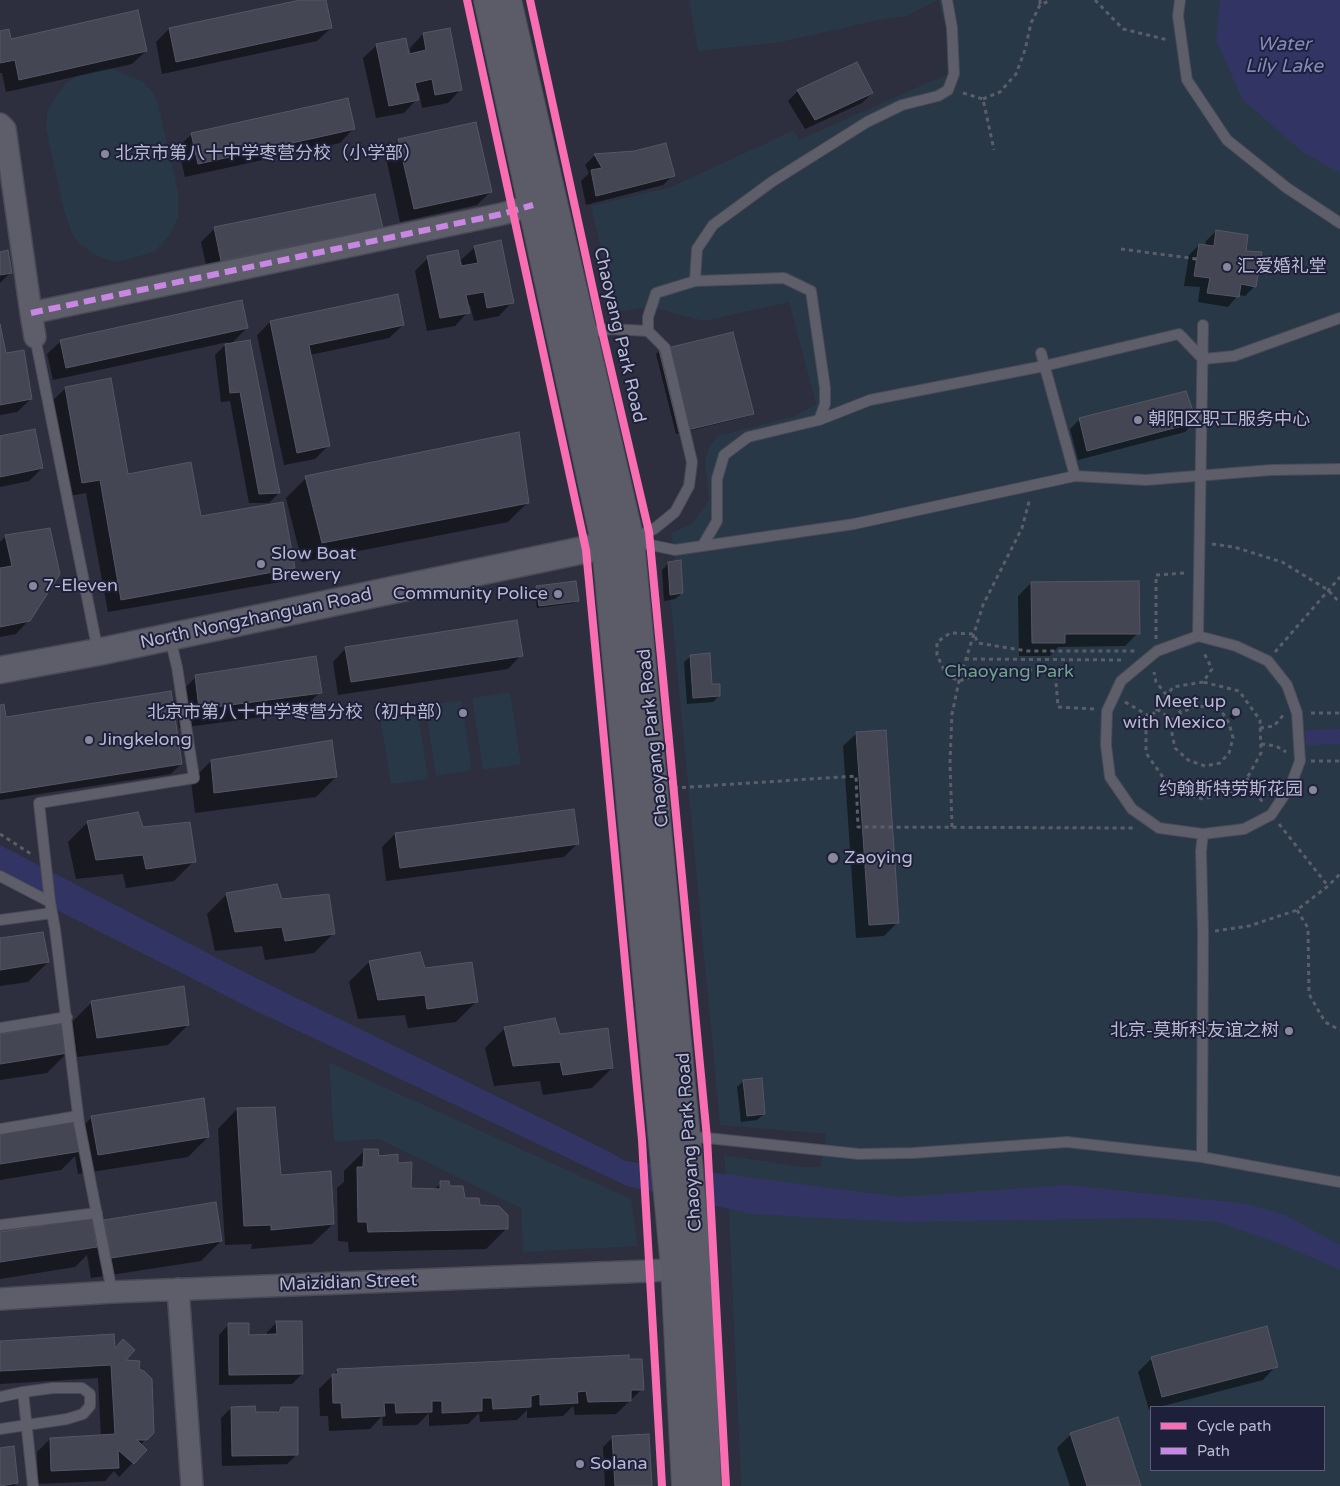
<!DOCTYPE html>
<meta charset="utf-8">
<style>
body{margin:0}
#map{position:relative;width:1340px;height:1486px;overflow:hidden;background:#2d2e3e;font-family:"Varela Round",sans-serif}
canvas{display:block}
.legend{position:absolute;left:1150px;top:1406px;width:175px;height:65px;box-sizing:border-box;background:#1e203b;border:1px solid #5c5d76;margin:0;padding:6px 9px;list-style:none;font-size:15px;color:#b8b9cf}
.legend li{display:flex;align-items:center;gap:10px;height:25px}
.legend b{width:25px;border:1px solid #5c5d76}
</style>
<div id="map">
<canvas width="1340" height="1486"></canvas>
<ul class="legend">
<li><b style="height:6px;background:#f96db3"></b>Cycle path</li>
<li><b style="height:6px;background:#c787e3"></b>Path</li>
</ul>
</div>
<script>
const context = document.querySelector('canvas').getContext('2d');
context.lineJoin = 'round';
function fillPath(path, color) { context.fillStyle = color; context.fill(path, 'evenodd'); }
const poly = rows => new Path2D(rows.map(r => 'M' + r).join(''));
function strokePath(path, color, width, dash) { context.strokeStyle = color; context.lineWidth = width; context.lineCap = dash ? 'butt' : 'round'; context.setLineDash(dash || []); context.stroke(path); }
function drawText(font, color, halo, rows, align = 'center') {
  context.font = font + ' "Varela Round","Noto Sans SC",sans-serif'; context.lineWidth = 4; context.setLineDash([]); context.textBaseline = 'middle'; context.strokeStyle = halo; context.fillStyle = color; for (const [text, x, y, turn = 0] of rows) {
    context.save(); context.translate(x, y); context.rotate((+turn || 0) * Math.PI / 180); context.textAlign = isNaN(turn) ? turn : align; if (halo) context.strokeText(text, 0, 0); context.fillText(text, 0, 0); context.restore();
  }
}
fillPath(poly([
 [689,0,1340,0,1340,1486,741,1486,729,1213,724,1155,803,1167,820,1167,826,1134,720,1125,670,595,683,593,681,561,675,561,671,533,693,523,709,500,705,461,709,446,718,436,795,416,816,404,789,302,704,321,650,307,615,312,591,206,671,187,794,130,799,140,947,74,947,33,938,0,904,17,878,20,782,42,698,51],
 [1151,1407,1324,1407,1324,1470,1151,1470],
 [109,67,143,82,152,91,158,103,178,192,178,217,170,235,154,252,118,262,105,259,92,253,80,244,72,234,63,207,46,129,47,113,54,99,65,84,78,75],
 [510,692,521,764,483,770,472,698],
 [461,700,472,770,436,776,425,706],
 [417,706,428,779,391,784,379,711],
 [329,1062,631,1199,638,1246,523,1252,521,1208,379,1139,334,1142]
]), '#283846');
fillPath(poly([
 [1220,0,1340,0,1340,173,1304,153,1243,100,1216,40],
 [1340,729,1340,744,1306,745,1306,730],
 [0,845,244,972,608,1151,625,1161,900,1197,1068,1185,1248,1204,1285,1215,1340,1245,1340,1270,1286,1246,1218,1222,1148,1218,902,1222,752,1214,627,1186,256,1011,0,881]
]), '#323564');
fillPath(poly([
 [306,0,325,0,331,28,317,41,162,74,156,42,169,29],
 [0,33,10,40,146,51,132,64,6,92,2,73,0,73],
 [423,34,461,89,448,103,422,108,419,92,416,93,417,99,404,113,376,118,363,58,377,45,408,55,411,55,410,48],
 [798,91,872,93,862,103,805,129,788,101],
 [353,129,340,143,185,177,178,147,192,134],
 [399,140,491,191,477,205,400,222,385,153],
 [595,155,673,175,663,185,586,205,581,181,589,173,585,165],
 [381,227,368,241,208,274,201,242,215,228],
 [1216,231,1245,252,1255,286,1245,296,1238,295,1228,307,1198,302,1200,287,1184,286,1189,255,1199,245,1205,246,1206,241],
 [475,247,512,302,499,316,474,321,470,305,467,306,468,312,455,326,427,331,415,271,428,258,460,268,463,267,461,260],
 [0,253,10,273,0,283],
 [270,322,403,325,389,338,310,355,329,445,315,459,284,465,257,335],
 [0,328,5,355,31,399,17,412,0,415],
 [247,328,231,344,279,493,269,503,249,503,230,401,221,402,215,355,228,342,53,380,47,354,61,341],
 [733,333,752,414,749,416,676,434,656,354,659,351],
 [66,388,127,475,200,518,294,568,280,582,108,612,86,493,69,496,52,401],
 [1080,419,1195,422,1185,432,1078,460,1070,429],
 [0,437,42,468,29,481,0,487],
 [306,478,528,502,508,522,302,562,286,498],
 [6,536,29,620,16,634,0,637,0,542],
 [669,563,682,593,675,599,664,601,662,570],
 [1031,583,1138,633,1125,646,1058,647,1050,656,1019,656,1018,596],
 [537,588,577,600,574,603,537,608,534,591],
 [346,648,521,655,508,669,338,695,333,662],
 [691,656,719,696,713,702,687,704,684,662],
 [196,677,320,692,300,712,179,728,176,697],
 [0,706,5,718,181,764,171,774,0,800],
 [1234,709,1240,710,1239,714,1234,720,1229,717],
 [857,733,898,922,884,936,856,938,843,746],
 [211,761,336,777,316,797,195,813,191,781],
 [88,822,142,829,194,861,174,881,126,888,123,874,76,879,68,842],
 [395,834,578,843,564,857,386,881,382,847],
 [227,894,281,901,334,933,314,953,265,960,262,946,215,951,207,914],
 [0,940,48,962,28,982,0,986],
 [369,962,424,969,476,1002,456,1022,408,1028,405,1015,358,1019,349,982],
 [92,1002,188,1025,168,1045,77,1057,72,1022],
 [505,1028,559,1035,612,1068,592,1088,543,1095,540,1081,494,1086,485,1048],
 [0,1035,67,1053,47,1073,0,1080],
 [744,1081,764,1114,757,1120,741,1122,737,1087],
 [237,1109,280,1177,333,1224,312,1244,251,1249,252,1244,225,1245,218,1129],
 [92,1117,208,1137,188,1157,78,1174,75,1156,61,1170,0,1180,0,1135,78,1131],
 [365,1150,397,1165,410,1189,434,1190,441,1183,464,1199,479,1206,506,1229,486,1249,349,1252,348,1242,338,1241,337,1188,344,1182,344,1171],
 [105,1221,221,1241,201,1261,91,1278,87,1255,75,1267,0,1279,0,1234,93,1232],
 [277,1322,302,1374,292,1384,219,1385,219,1335,229,1324,248,1336,267,1336,267,1332],
 [0,1342,114,1350,123,1361,137,1370,152,1433,140,1445,145,1450,119,1477,114,1471,105,1481,38,1484,37,1452,50,1439,101,1436,98,1378,0,1384],
 [1152,1358,1276,1366,1263,1380,1159,1407,1151,1407,1151,1409,1149,1410,1138,1372],
 [338,1370,642,1389,616,1414,575,1415,573,1406,563,1416,527,1418,527,1410,517,1420,480,1422,479,1413,468,1424,429,1426,429,1413,417,1425,383,1426,382,1416,370,1429,329,1431,328,1416,320,1416,319,1389],
 [231,1408,254,1413,276,1413,281,1408,297,1454,287,1464,222,1466,221,1418],
 [1071,1434,1140,1486,1070,1486,1057,1448],
 [613,1437,650,1486,605,1486,603,1447],
 [0,1449,17,1483,14,1486,0,1486]
]), '#0007');
const building = poly([
 [300,0,326,0,332,28,176,62,169,28,300,0],
 [138,10,147,51,19,80,15,60,0,63,0,31,9,29,11,39,138,10],
 [450,28,462,90,435,95,432,79,415,83,419,100,389,106,376,44,406,38,409,54,426,50,423,33,450,28],
 [857,62,873,93,815,120,797,90,857,62],
 [348,98,355,129,198,164,191,133,348,98],
 [476,122,492,192,414,209,398,139,476,122],
 [666,143,675,176,596,196,591,170,602,168,594,154,634,151,666,143],
 [375,194,383,228,221,261,214,227,375,194],
 [1216,230,1248,235,1246,251,1262,252,1256,287,1241,284,1239,297,1207,293,1210,278,1194,276,1199,244,1214,246,1216,230],
 [501,240,514,303,487,308,484,292,466,295,470,313,440,318,427,256,458,250,461,266,478,263,474,246,501,240],
 [8,250,12,273,0,275,0,252,8,250],
 [398,294,404,325,309,345,330,446,297,453,270,321,398,294],
 [242,300,248,328,66,368,60,340,242,300],
 [0,324,6,353,24,350,32,399,0,405,0,324],
 [733,332,754,414,679,432,659,350,733,332],
 [250,340,280,493,259,494,240,392,230,393,225,344,250,340],
 [111,378,128,474,191,462,201,516,283,502,295,568,121,600,100,480,82,483,65,387,111,378],
 [1186,391,1197,422,1087,451,1079,418,1186,391],
 [35,429,43,468,0,477,0,436,35,429],
 [519,432,529,503,322,543,305,476,519,432],
 [50,528,60,574,30,621,0,627,0,568,12,566,5,535,50,528],
 [681,560,683,593,670,595,668,562,681,560],
 [576,581,579,601,539,606,536,586,576,581],
 [1139,581,1140,634,1065,634,1065,643,1032,643,1031,582,1139,581],
 [517,620,523,656,351,682,345,647,517,620],
 [710,653,712,684,720,684,720,696,693,698,690,655,710,653],
 [316,656,322,693,199,709,195,675,316,656],
 [171,691,182,764,0,793,0,705,4,704,6,717,171,691],
 '1231 712a5 5 0 1 1 10 0a5 5 0 1 1-10 0Z',
 [886,730,899,923,869,925,856,732,886,730],
 [332,740,337,777,214,793,211,760,332,740],
 [574,809,579,844,400,868,395,833,574,809],
 [138,812,143,827,190,822,196,862,146,869,143,855,96,860,87,821,138,812],
 [277,884,282,899,329,894,335,934,285,941,282,927,235,932,226,893,277,884],
 [43,932,49,962,0,970,0,938,43,932],
 [420,952,425,968,472,962,478,1002,427,1009,425,995,378,1000,369,961,420,952],
 [184,986,189,1025,97,1038,91,1001,184,986],
 [555,1018,560,1034,608,1028,613,1068,563,1075,560,1062,513,1066,504,1027,555,1018],
 [63,1023,68,1053,0,1064,0,1034,63,1023],
 [762,1078,765,1114,747,1116,743,1080,762,1078],
 [204,1098,209,1137,98,1155,91,1116,204,1098],
 [275,1107,281,1175,331,1171,334,1224,271,1230,271,1225,244,1226,237,1108,275,1107],
 [78,1121,82,1151,0,1164,0,1133,78,1121],
 [364,1149,378,1149,379,1156,398,1154,398,1163,412,1162,411,1188,440,1189,440,1181,449,1181,450,1186,463,1186,465,1198,479,1198,480,1205,499,1206,508,1215,508,1229,368,1232,367,1222,358,1222,357,1167,363,1167,364,1149],
 [216,1202,222,1241,111,1258,104,1220,216,1202],
 [92,1218,97,1247,0,1262,0,1232,92,1218],
 [276,1321,302,1321,303,1374,229,1375,228,1323,249,1323,249,1335,277,1334,276,1321],
 [1267,1326,1278,1367,1162,1397,1151,1357,1267,1326],
 [114,1334,115,1348,123,1339,135,1350,126,1360,140,1361,139,1369,144,1371,152,1379,154,1433,147,1440,137,1440,147,1450,134,1464,118,1450,119,1468,51,1471,50,1438,115,1434,111,1365,0,1371,0,1341,114,1334],
 [629,1355,629,1359,642,1359,644,1390,631,1390,631,1401,588,1402,586,1391,577,1392,578,1403,540,1405,540,1394,531,1396,531,1407,493,1409,492,1398,482,1398,482,1411,442,1413,442,1401,432,1401,432,1412,396,1413,395,1403,384,1403,385,1416,342,1418,341,1403,333,1403,332,1374,338,1374,337,1369,629,1355],
 [255,1406,256,1412,279,1412,281,1407,298,1407,298,1455,232,1456,231,1407,255,1406],
 [1118,1417,1141,1486,1087,1486,1070,1433,1118,1417],
 [649,1434,652,1486,615,1486,612,1436,649,1434],
 [14,1446,18,1483,0,1486,0,1448,14,1446]
]);
fillPath(building, '#454654');
strokePath(building, '#555665', 1);
const service = poly([
 [1180,0,1178,16,1187,80,1227,140,1287,188,1340,223],
 [695,281,784,278,811,291,825,388,825,404,819,420,748,437,724,455,717,479,717,521,703,545],
 [648,331,648,317,656,293,695,281,697,249,713,225,773,181,867,122,902,105,938,96,948,90,954,74,952,28,947,0],
 [584,333,611,329,648,331,665,348,692,462,689,486,675,512,654,529,631,540],
 [35,337,98,652],
 [1041,353,1075,476],
 [819,420,870,400,1044,366,1179,334,1203,359,1234,356,1340,318],
 [632,541,675,550,854,524,1075,476,1146,480,1271,470,1340,469],
 [1198,636,1236,646,1268,661,1287,685,1297,713,1300,761,1291,785,1271,815,1244,829,1203,834,1159,828,1132,809,1110,777,1106,745,1107,711,1121,681,1157,651,1198,636],
 [1198,636,1203,325],
 [0,876,50,902,55,929,79,1123,112,1292],
 [50,902,39,803,194,778,177,667,170,638],
 [0,920,52,913],
 [0,1028,67,1017],
 [0,1129,78,1116],
 [687,1137,707,1138,859,1154,913,1153,1067,1142,1202,1157,1340,1182],
 [1202,1157,1203,933,1201,851,1203,834],
 [0,1225,97,1213],
 [0,1397,23,1392,33,1486],
 [0,1429,67,1419,83,1414,90,1406,90,1394,82,1388,53,1388,23,1392]
]);
const minor = poly([
 [0,124,5,129,31,313,35,337],
 [31,313,502,214,533,205],
 [178,1289,192,1486],
 [0,1299,112,1292,650,1271,689,1268]
]);
const tertiary = poly([
 [0,670,98,652,626,541]
]);
const secondary = poly([
 [488,0,606,546,675,1268,686,1486],
 [507,0,630,541,686,1137,697,1267,707,1486]
]);
strokePath(service, '#4a4a57', 12);
strokePath(minor, '#4a4a57', 24);
strokePath(tertiary, '#4a4a57', 29);
strokePath(secondary, '#4a4a57', 30);
strokePath(poly([
 [1040,0,1040,5],
 [1095,0,1123,29,1168,40],
 [963,93,983,99,994,150],
 [983,99,1000,92,1016,74,1025,50,1031,23,1040,5,1051,0],
 [1121,249,1197,259],
 [1212,544,1234,547,1282,562,1328,590,1340,603],
 [1156,639,1156,575,1185,573],
 [1275,652,1340,577],
 [965,659,1125,660],
 [1125,702,1151,717,1157,709,1174,721,1172,734,1175,748,1188,760,1205,766,1220,763,1229,753,1233,738,1229,723,1222,712,1210,706,1193,707,1181,713,1156,682,1154,672],
 [1094,709,1058,707,1055,670,979,669,968,678,959,681,951,677,944,670,937,655,937,642,950,633,974,634,978,643,1027,651,1138,651],
 [1156,711,1173,687,1203,682,1212,669,1203,651],
 [1311,713,1340,713],
 [1153,716,1146,729,1146,753,1167,783,1176,792,1203,799,1233,791,1247,778,1261,753,1260,720,1239,691,1203,682],
 [1260,728,1274,726,1284,714],
 [1261,744,1276,746,1286,752],
 [1311,761,1340,761],
 [1247,778,1263,803],
 [674,788,856,776,858,827,1135,828],
 [1279,824,1328,886],
 [952,827,950,762,952,714,959,681,983,605,1022,528,1030,498],
 [0,834,31,854],
 [1297,910,1308,928,1309,994,1325,1022,1340,1030],
 [1215,931,1249,926,1297,910,1328,886,1340,874]
]), '#5b5e69', 3, [4, 4]);
strokePath(service, '#5e5e6b', 10);
strokePath(minor, '#5e5e6b', 21);
strokePath(tertiary, '#5e5e6b', 26);
strokePath(secondary, '#5c5c69', 28);
strokePath(poly([
 [31,313,502,214,533,205]
]), '#c787e3', 6, [12, 6]);
strokePath(poly([
 [467,0,586,550,642,1140,662,1486],
 [530,0,602,331,649,532,707,1138,726,1486]
]), '#f96db3', 8);
for (const [x, y, r, color] of [
 [105,154,5,"#87889c"],
 [1227,267,5,"#87889c"],
 [1138,420,5,"#87889c"],
 [261,564,5,"#87889c"],
 [33,586,5,"#87889c"],
 [558,594,5,"#87889c"],
 [1236,712,5,"#87889c"],
 [463,713,5,"#87889c"],
 [89,740,5,"#87889c"],
 [1313,790,5,"#87889c"],
 [833,858,6,"#87889c"],
 [1289,1031,5,"#87889c"],
 [580,1464,5,"#87889c"]
]) { const dot = new Path2D(); dot.arc(x, y, r, 0, 2 * Math.PI); context.fillStyle = color; context.fill(dot); strokePath(dot, '#1e203b', 2); }
drawText('18px', '#b8b9cf', '#1e203b', [
 ["北京市第八十中学枣营分校（小学部）",115,154],
 ["汇爱婚礼堂",1237,267],
 ["朝阳区职工服务中心",1148,420],
 ["Slow Boat",271,554],
 ["Brewery",271,575],
 ["7-Eleven",43,586],
 ["Community Police",548,594,"right"],
 ["Meet up",1226,702,"right"],
 ["with Mexico",1226,723,"right"],
 ["北京市第八十中学枣营分校（初中部）",453,713,"right"],
 ["Jingkelong",99,740],
 ["约翰斯特劳斯花园",1303,790,"right"],
 ["Zaoying",844,858],
 ["北京-莫斯科友谊之树",1279,1031,"right"],
 ["Solana",590,1464]
], 'left');
drawText('18px', '#b8b9cf', '#1e203b', [
 ["Chaoyang Park Road",619,335,77],
 ["North Nongzhanguan Road",256,619,-12],
 ["Chaoyang Park Road",654,738,-96],
 ["Chaoyang Park Road",690,1142,-94],
 ["Maizidian Street",348,1283,-2]
]);
drawText('18px', '#6da28b', '#1e203b', [
 ["Chaoyang Park",1009,672]
]);
drawText('italic 19px', '#8489bc', '#1e203b', [
 ["Water",1284,45],
 ["Lily Lake",1284,67]
]);
</script>
